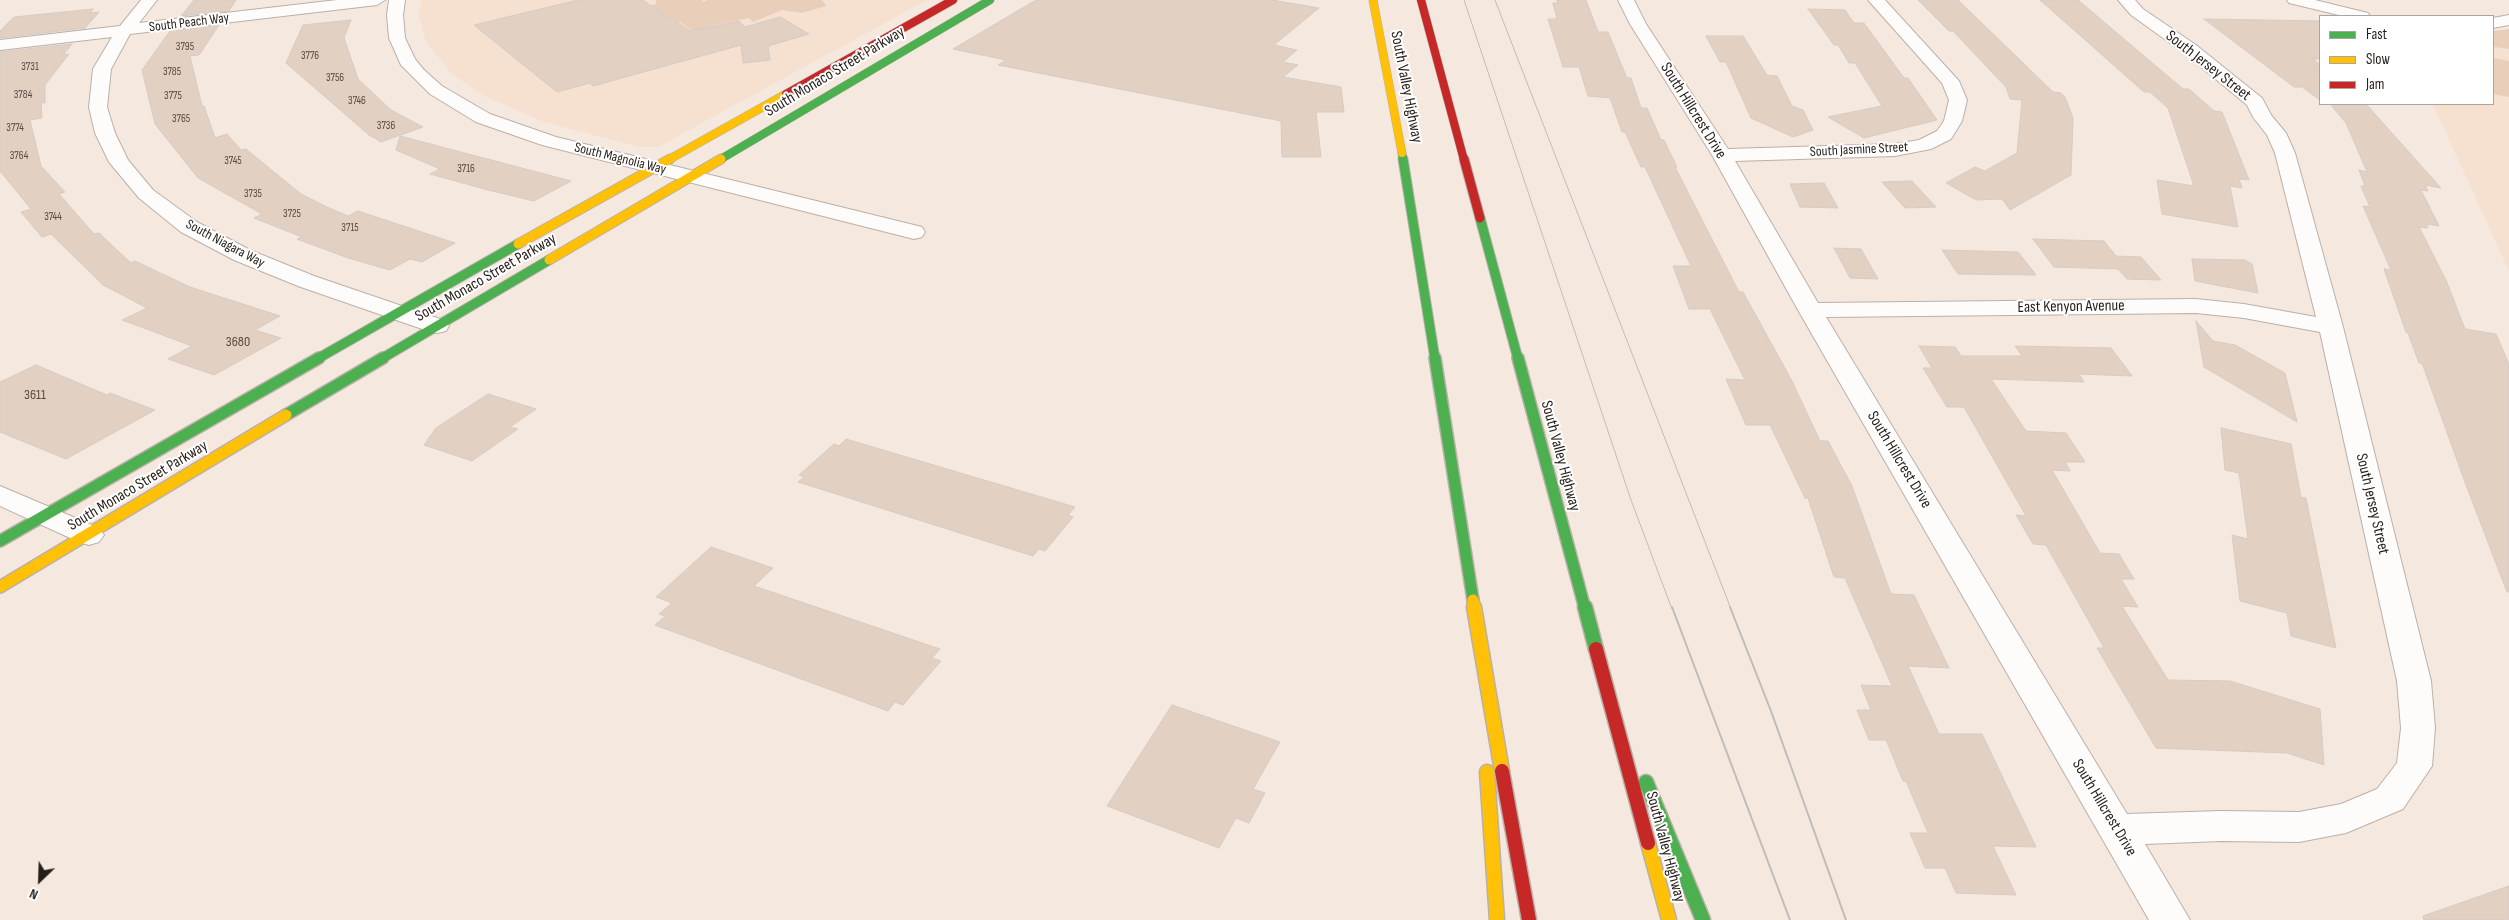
<!DOCTYPE html>
<style>
body{margin:0}
#map{position:relative;width:2509px;height:920px;overflow:hidden;background:#f5e8df;font-family:"Sofia Sans Condensed",sans-serif}
canvas{display:block}
.legend{position:absolute;left:2319px;top:15px;width:175px;height:90px;box-sizing:border-box;background:#fff;border:1px solid #a8a5a2;margin:0;padding:6px 9px;list-style:none;font-size:15px;color:#251d17}
.legend li{display:flex;align-items:center;gap:10px;height:25px}
.legend b{width:25px;border:1px solid #a8a5a2}
.north{position:absolute;left:15px;top:855px;width:50px;height:50px;-webkit-text-stroke:4px #fff;paint-order:stroke;rotate:204deg;font-size:14px;font-weight:700;line-height:20px;text-align:center;color:#251d17}
.north::after{content:'';display:block;margin:auto;width:18px;height:22px;background:#251d17;clip-path:polygon(50% 0,100% 100%,50% 72%,0 100%)}
</style>
<div id="map">
<canvas width="2509" height="920"></canvas>
<ul class="legend">
<li><b style="height:6px;background:#4caf50"></b>Fast</li>
<li><b style="height:6px;background:#ffc107"></b>Slow</li>
<li><b style="height:6px;background:#c62828"></b>Jam</li>
</ul>
<div class="north">N</div>
</div>
<script>
const context = document.querySelector('canvas').getContext('2d');
context.lineJoin = 'round';
function fillPath(path, color) { context.fillStyle = color; context.fill(path, 'evenodd'); }
const poly = rows => new Path2D(rows.map(r => 'M' + r).join(''));
function strokePath(path, color, width, dash) { context.strokeStyle = color; context.lineWidth = width; context.lineCap = dash ? 'butt' : 'round'; context.setLineDash(dash || []); context.stroke(path); }
function drawText(font, color, halo, rows, align = 'center') {
  context.font = font + ' "Sofia Sans Condensed",sans-serif'; context.lineWidth = 4; context.setLineDash([]); context.textBaseline = 'middle'; context.strokeStyle = halo; context.fillStyle = color; for (const [text, x, y, turn = 0] of rows) {
    context.save(); context.translate(x, y); context.rotate((+turn || 0) * Math.PI / 180); context.textAlign = isNaN(turn) ? turn : align; if (halo) context.strokeText(text, 0, 0); context.fillText(text, 0, 0); context.restore();
  }
}
fillPath(poly([
 [431,0,927,0,658,147,640,147,544,122,484,96,452,74,426,42,419,16,421,1],
 [2493,47,2509,49,2509,271,2433,104,2493,104]
]), '#f6e0d0');
fillPath(poly([
 [656,0,702,0,703,2,708,0,822,0,826,6,802,13,782,10,753,22,749,18,710,26,728,44,717,47,680,22,657,28,630,11,656,4],
 [2509,29,2509,49,2493,47,2493,31],
 [2493,58,2509,61,2509,97,2493,94]
]), '#e9ceb9');
const building = poly([
 [194,0,236,0,229,11,181,16,194,0],
 [578,0,642,0,691,31,739,21,745,27,780,17,809,34,768,46,770,60,743,63,741,45,593,86,590,83,557,92,474,25,578,0],
 [1036,0,1272,0,1319,8,1274,45,1297,50,1283,62,1298,65,1283,77,1341,87,1344,112,1316,112,1321,157,1282,157,1281,121,998,65,1006,60,953,49,1036,0],
 [1557,0,1586,0,1598,32,1608,32,1627,78,1631,78,1641,108,1647,108,1661,140,1664,140,1677,167,1675,167,1739,292,1743,292,1792,381,1820,441,1828,441,1852,486,1891,594,1914,595,1949,668,1908,666,1939,734,1982,734,2036,847,1993,846,2016,895,1956,893,1945,868,1925,868,1910,833,1928,833,1906,781,1903,781,1886,740,1869,740,1857,710,1871,710,1861,685,1892,686,1845,578,1834,577,1808,498,1805,498,1770,425,1746,425,1726,379,1745,380,1710,309,1689,309,1673,266,1691,266,1645,167,1641,167,1625,132,1622,132,1610,98,1588,96,1579,67,1563,67,1548,19,1557,19,1553,3,1558,3,1557,0],
 [1918,0,1958,0,2053,92,2061,93,2065,97,2073,118,2071,175,2010,210,2002,199,1976,200,1946,183,1975,167,1985,171,2017,153,2022,100,2010,99,2006,87,1953,31,1949,31,1918,0],
 [2040,0,2078,0,2183,89,2189,89,2214,111,2222,112,2249,180,2239,179,2242,188,2230,186,2238,227,2162,214,2157,180,2194,186,2168,108,2150,92,2144,92,2040,0],
 [93,9,90,13,99,12,85,28,0,38,0,31,14,17,93,9],
 [1808,9,1845,10,1854,23,1864,23,1904,78,1908,78,1937,120,1864,138,1828,117,1882,106,1855,63,1849,63,1838,45,1834,45,1808,9],
 [2204,19,2320,21,2320,59,2313,59,2320,65,2320,100,2302,87,2294,87,2204,19],
 [351,20,344,38,358,79,391,110,423,127,381,142,369,135,286,63,303,25,351,20],
 [219,25,199,55,190,56,202,106,204,106,215,138,227,134,241,150,246,149,301,194,327,207,348,216,358,211,455,243,422,262,410,259,390,270,348,258,297,239,302,237,254,218,262,214,198,178,155,124,142,70,170,31,219,25],
 [1706,36,1743,36,1767,75,1777,76,1792,106,1803,110,1813,130,1793,137,1751,118,1726,62,1720,62,1706,36],
 [72,44,63,55,69,54,45,85,45,103,41,103,42,118,30,120,41,166,65,192,59,194,94,234,99,233,131,263,135,261,190,287,280,316,255,330,281,338,214,375,168,359,192,346,122,320,147,308,103,285,51,234,42,237,21,212,31,209,0,171,0,52,72,44],
 [2330,104,2366,104,2441,188,2425,185,2428,191,2421,190,2439,226,2426,224,2428,228,2419,227,2446,280,2465,329,2496,334,2509,364,2509,592,2507,592,2466,485,2422,363,2419,363,2408,333,2406,332,2384,269,2391,270,2363,206,2370,207,2361,186,2365,186,2359,170,2367,172,2346,123,2330,104],
 [400,136,571,181,534,201,488,190,430,174,440,169,396,150,400,136],
 [1912,181,1936,207,1905,208,1882,182,1912,181],
 [1824,183,1838,208,1800,207,1790,184,1824,183],
 [2033,239,2104,241,2116,256,2141,257,2161,280,2127,279,2118,269,2054,267,2033,239],
 [1834,248,1861,249,1878,279,1850,278,1834,248],
 [1942,250,2018,252,2036,275,1958,274,1942,250],
 [2192,259,2245,260,2252,264,2258,293,2195,281,2192,259],
 [2196,321,2213,341,2235,345,2285,373,2297,422,2204,367,2196,321],
 [1919,346,1955,347,1961,356,2022,356,2015,346,2111,348,2132,376,2079,374,2084,382,1991,379,2026,431,2066,433,2085,462,2065,462,2070,471,2052,470,2100,553,2119,554,2134,579,2121,579,2138,607,2122,606,2168,680,2230,681,2320,709,2324,765,2287,753,2156,748,2097,648,2104,648,2046,545,2033,544,2016,515,2026,516,1964,407,1947,407,1923,368,1932,368,1919,346],
 [36,365,107,395,110,393,155,410,66,459,0,432,0,382,36,365],
 [488,394,536,409,510,427,518,429,472,461,424,445,436,428,488,394],
 [2221,428,2291,444,2301,497,2306,498,2336,648,2291,636,2287,613,2240,601,2232,535,2248,539,2239,473,2225,470,2221,428],
 [846,439,1075,507,1068,515,1073,517,1045,551,1039,549,1033,556,798,482,804,477,799,475,834,444,839,446,846,439],
 [711,547,773,568,754,586,940,649,932,658,941,661,903,705,895,702,888,711,655,625,665,616,659,614,672,603,656,597,711,547],
 [1172,705,1280,742,1253,789,1265,793,1249,823,1236,818,1219,848,1107,806,1172,705],
 [2509,886,2509,920,2424,920,2423,916,2509,886]
]);
fillPath(building, '#e2d0c3');
strokePath(building, '#d5cbc4', 1);
const street = poly([
 [141,0,157,0,139,23,337,0,385,0,377,5,130,34,111,69,107,107,115,133,128,160,153,190,197,222,250,250,314,276,446,321,449,326,446,331,437,333,428,331,298,286,234,260,181,232,139,198,109,162,95,133,89,107,93,69,112,37,0,50,0,40,120,26,141,0],
 [389,0,405,0,403,15,405,38,415,59,424,70,442,86,490,114,556,137,922,227,925,232,922,237,914,239,542,145,476,122,430,94,401,65,389,38,387,15,389,0],
 [1618,0,1634,0,1646,24,1728,149,1895,144,1919,140,1937,131,1944,121,1949,100,1942,83,1868,0,1885,0,1959,81,1967,100,1962,121,1951,139,1931,149,1895,156,1735,161,1818,303,2196,299,2244,304,2316,317,2275,153,2267,135,2253,117,2247,105,2184,53,2131,15,2118,0,2135,0,2143,9,2196,45,2262,98,2271,115,2286,133,2295,153,2343,327,2431,681,2435,728,2432,766,2403,809,2346,833,2299,842,2221,841,2145,844,2190,920,2149,920,1798,310,1712,155,1630,24,1618,0],
 [2196,313,2244,318,2320,332,2397,681,2401,728,2397,763,2377,789,2341,804,2299,812,2221,811,2127,814,1826,317,2196,313],
 [2287,0,2315,0,2368,13,2370,16,2343,16,2289,3,2287,0],
 [2509,15,2509,25,2493,28,2493,18,2509,15],
 [0,486,99,528,104,535,99,542,89,545,79,542,0,506,0,486]
]);
const fastFar3 = poly([
 [1402,153,1403,160],
 [721,159,990,0]
]);
const fastFar2 = poly([
 [1403,159,1435,359],
 [1480,218,1518,359],
 [317,359,518,244],
 [381,359,549,260]
]);
const fastFar1 = poly([
 [1435,358,1473,600],
 [1518,358,1585,609],
 [286,415,383,358],
 [0,541,319,358]
]);
const fast = poly([
 [1585,607,1596,649],
 [1646,782,1703,920]
]);
const slowFar3 = poly([
 [1373,0,1402,153],
 [668,160,786,94],
 [719,160,721,159]
]);
const slowFar2 = poly([
 [518,244,670,159],
 [549,260,721,159]
]);
const slowFar1 = poly([
 [0,587,286,415],
 [1473,600,1474,609]
]);
const slow = poly([
 [1474,607,1502,771],
 [1487,772,1497,920],
 [1648,843,1669,920]
]);
const jamFar2 = poly([
 [1421,0,1464,160],
 [786,94,953,0]
]);
const jamFar1 = poly([
 [1464,159,1480,218]
]);
const jam = poly([
 [1596,649,1648,843],
 [1502,771,1529,920]
]);
strokePath(street, '#bab0a9', 2);
strokePath(fastFar3, '#bab0a9', 9);
strokePath(fastFar2, '#bab0a9', 11);
strokePath(fastFar1, '#bab0a9', 14);
strokePath(fast, '#bab0a9', 17);
strokePath(slowFar3, '#bab0a9', 9);
strokePath(slowFar2, '#bab0a9', 11);
strokePath(slowFar1, '#bab0a9', 14);
strokePath(slow, '#bab0a9', 17);
strokePath(jamFar2, '#bab0a9', 9);
strokePath(jamFar1, '#bab0a9', 11);
strokePath(jam, '#bab0a9', 17);
fillPath(street, '#fefcfa');
strokePath(fastFar3, '#4caf50', 8);
strokePath(fastFar2, '#4caf50', 9);
strokePath(fastFar1, '#4caf50', 11);
strokePath(fast, '#4caf50', 14);
strokePath(slowFar3, '#ffc107', 8);
strokePath(slowFar2, '#ffc107', 9);
strokePath(slowFar1, '#ffc107', 11);
strokePath(slow, '#ffc107', 14);
strokePath(jamFar2, '#c62828', 8);
strokePath(jamFar1, '#c62828', 9);
strokePath(jam, '#c62828', 14);
strokePath(poly([
 [1464,0,1631,500,1672,609],
 [1495,0,1731,609]
]), '#bfbcba', 1);
strokePath(poly([
 [1672,607,1790,920],
 [1730,607,1771,711,1846,920]
]), '#bfbcba', 2);
drawText('11px', '#554b43', null, [
 ["3795",185,47],
 ["3776",310,56],
 ["3731",30,67],
 ["3785",172,72],
 ["3756",335,78],
 ["3784",23,95],
 ["3775",173,96],
 ["3746",357,101],
 ["3765",181,119],
 ["3736",386,126],
 ["3774",15,128],
 ["3764",19,156],
 ["3745",233,161],
 ["3716",466,169],
 ["3735",253,194],
 ["3725",292,214],
 ["3744",53,217],
 ["3715",350,228]
]);
drawText('14px', '#251d17', '#fff', [
 ["South Peach Way",189,23,-7],
 ["South Jasmine Street",1859,150,-3],
 ["South Magnolia Way",620,159,14],
 ["South Niagara Way",225,244,28]
]);
drawText('14px', '#554b43', null, [
 ["3680",238,342],
 ["3611",35,395]
]);
drawText('16px', '#251d17', '#fff', [
 ["South Jersey Street",2208,66,38],
 ["South Monaco Street Parkway",835,72,-31],
 ["South Valley Highway",1406,87,79],
 ["South Hillcrest Drive",1693,111,58],
 ["South Monaco Street Parkway",486,278,-30],
 ["East Kenyon Avenue",2071,307,-1],
 ["South Valley Highway",1560,456,75],
 ["South Hillcrest Drive",1899,460,59],
 ["South Monaco Street Parkway",138,486,-31],
 ["South Jersey Street",2372,504,77],
 ["South Hillcrest Drive",2104,808,59],
 ["South Valley Highway",1665,847,75]
]);
</script>
